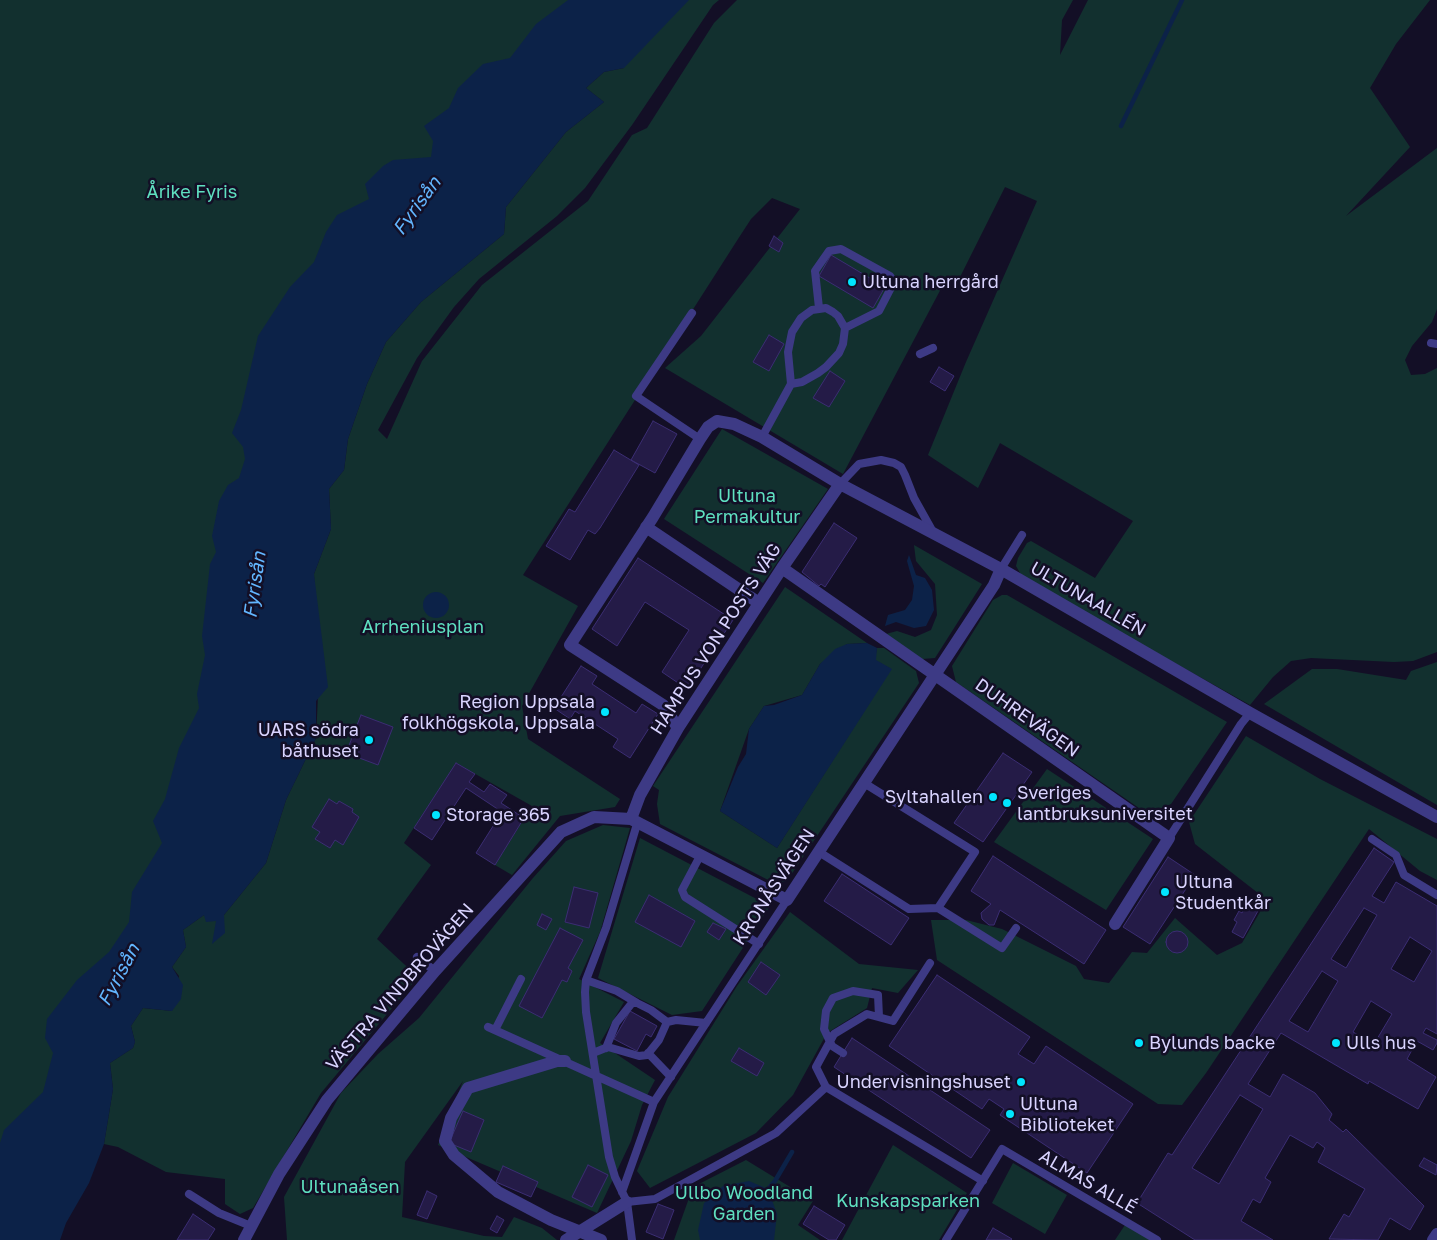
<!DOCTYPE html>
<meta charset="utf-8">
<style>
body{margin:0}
canvas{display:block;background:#130f26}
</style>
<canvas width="1437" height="1240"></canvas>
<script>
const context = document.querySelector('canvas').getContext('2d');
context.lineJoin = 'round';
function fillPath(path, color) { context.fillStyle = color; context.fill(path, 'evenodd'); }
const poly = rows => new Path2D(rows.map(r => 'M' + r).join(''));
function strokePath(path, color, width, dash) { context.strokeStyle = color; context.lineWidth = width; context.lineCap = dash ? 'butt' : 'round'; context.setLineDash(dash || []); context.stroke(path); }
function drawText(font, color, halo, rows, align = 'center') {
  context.font = font + ' "Golos Text",sans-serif'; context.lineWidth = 5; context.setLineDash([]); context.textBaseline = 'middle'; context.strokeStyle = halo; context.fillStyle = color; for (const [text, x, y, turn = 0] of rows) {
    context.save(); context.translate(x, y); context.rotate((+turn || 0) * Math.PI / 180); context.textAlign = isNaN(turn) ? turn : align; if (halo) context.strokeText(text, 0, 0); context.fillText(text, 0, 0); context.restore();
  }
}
fillPath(poly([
 [0,0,719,0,713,5,632,125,585,188,557,216,479,279,454,307,417,358,378,430,387,439,422,361,482,285,588,201,632,135,647,128,714,23,737,0,1073,0,1062,20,1060,55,1088,0,1430,0,1396,44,1370,88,1410,147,1346,216,1437,148,1437,309,1432,322,1412,346,1405,360,1411,375,1425,374,1437,368,1437,652,1413,661,1394,662,1311,658,1291,661,1273,677,1250,705,1023,578,1016,566,1018,558,1027,543,1031,541,1095,578,1133,521,1000,443,978,488,928,455,966,362,1037,201,1005,187,960,277,944,283,843,474,665,368,701,336,800,209,772,198,751,219,738,239,523,575,578,606,522,706,528,739,620,799,615,807,560,816,512,875,495,865,532,806,456,763,404,843,431,865,377,939,418,977,321,1093,253,1208,240,1214,225,1204,225,1179,166,1172,118,1147,104,1144,113,1089,110,1063,133,1048,135,1042,131,1026,143,1008,172,1011,179,976,172,967,186,947,183,930,204,915,224,915,266,863,286,800,316,738,318,697,314,574,331,529,329,489,344,470,348,439,367,384,386,342,421,302,504,234,506,207,566,132,604,102,586,88,604,72,624,68,604,16,309,357,230,769,0,1237],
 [722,429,828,489,763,583,664,519],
 [914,545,982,584,935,658,922,659,886,634,897,631,915,637,931,630,937,615,935,584,916,561],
 [785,587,867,643,847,644,820,664,802,695,764,706,749,729,720,811,777,848,891,669,875,660,877,648,884,648,916,671,919,683,787,881,774,883,660,824,657,804,659,790,653,786],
 [1002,595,1007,595,1227,722,1171,804,1154,811,1139,808,956,682,952,666,993,600],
 [1437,662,1437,805,1264,704,1312,669,1337,669,1406,680,1411,671],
 [1246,736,1320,779,1437,839,1437,880,1420,871,1369,829,1206,1073,1182,1105,1158,1104,937,960,931,920,966,920,1002,929,1076,966,1084,979,1109,983,1132,952,1147,953,1175,918,1217,955,1242,943,1267,900,1195,844,1189,822],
 [1047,769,1153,839,1106,910,994,842],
 [603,825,630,828,600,932,579,979,624,1002,600,1043,655,1080,642,1105,631,1141,597,1213,438,1145,463,1081,405,1162,402,1217,484,1236,502,1237,514,1217,542,1228,557,1240,287,1240,284,1197,341,1093,378,1054,419,1018,533,878,566,841],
 [640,838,770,906,702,1011,672,1015,598,978],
 [790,912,859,964,918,970,898,993,872,988,867,1008,827,1033,793,1095,756,1133,650,1188,637,1171,668,1097,737,986],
 [893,1145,967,1193,939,1240,842,1240],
 [746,1160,813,1201,798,1225,820,1240,674,1240,693,1187],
 [1013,1163,1067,1195,1045,1234,992,1203],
 [1127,1222,1157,1240,1115,1240]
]), '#12302f');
fillPath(poly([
 [568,0,689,0,624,68,604,72,586,88,604,102,566,132,506,207,504,234,421,302,386,342,367,384,348,439,344,470,329,489,331,529,314,574,328,687,316,701,316,738,286,800,266,863,224,915,225,933,212,944,216,921,206,922,204,915,183,930,186,947,172,967,183,985,181,999,172,1011,143,1008,131,1026,135,1042,133,1048,110,1063,113,1089,104,1144,89,1183,66,1223,60,1240,0,1240,0,1143,4,1130,43,1092,53,1053,45,1038,47,1019,77,980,109,952,129,922,132,892,162,843,153,821,165,799,179,748,199,708,197,694,205,655,202,636,210,564,216,552,212,536,219,501,228,485,239,478,245,459,243,447,232,433,241,410,258,336,290,287,314,262,326,232,337,215,369,199,365,184,383,166,393,160,431,157,433,141,424,126,449,108,458,88,483,64,510,58,536,24],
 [909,555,916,575,925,578,932,590,934,610,926,626,914,628,896,622,885,626,888,615,905,610,912,600,914,586,907,561],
 '423 605a13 13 0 1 1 26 0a13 13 0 1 1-26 0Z',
 [867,643,877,648,876,660,892,669,777,848,720,811,738,767,746,754,749,729,764,706,774,705,802,695,820,664,835,649,847,644],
 [749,1181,768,1189,777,1214,774,1240,700,1240,698,1230,704,1203,723,1186]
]), '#0c2248');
strokePath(poly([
 [1121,126,1182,0],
 [768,1189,775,1181,792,1152]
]), '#0c2248', 4.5);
const building = poly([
 [774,236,783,243,779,252,769,246,774,236],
 [831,255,885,287,873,308,819,276,831,255],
 [769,335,784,344,769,371,753,362,769,335],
 [939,367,954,376,945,391,930,382,939,367],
 [830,371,845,381,829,407,813,398,830,371],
 [653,421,677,434,655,473,631,460,653,421],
 [614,450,639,465,600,528,595,534,588,530,570,560,546,546,569,509,575,512,614,450],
 [834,523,857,538,825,587,821,584,819,586,802,572,834,523],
 [638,558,733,620,687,689,662,672,689,630,645,602,617,646,592,629,638,558],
 [581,666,597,676,592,684,636,713,642,704,658,714,630,758,613,747,618,739,575,711,570,719,554,708,581,666],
 [361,715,393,727,378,765,346,753,361,715],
 [1003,753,1032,772,983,842,954,823,1003,753],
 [456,763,475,774,469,782,484,792,490,784,507,795,501,803,524,818,495,865,476,853,502,812,466,788,432,840,414,828,456,763],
 [329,799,337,804,339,801,353,809,352,812,359,817,343,845,335,840,330,848,315,839,320,832,312,827,329,799],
 [1374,848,1394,862,1372,896,1384,903,1396,882,1437,906,1437,1034,1426,1028,1423,1033,1437,1040,1437,1043,1433,1050,1417,1041,1407,1059,1436,1077,1418,1109,1369,1081,1368,1084,1281,1033,1248,1084,1270,1097,1283,1074,1315,1093,1332,1114,1329,1120,1343,1132,1346,1129,1424,1206,1410,1230,1390,1218,1378,1240,1329,1239,1344,1214,1349,1217,1365,1189,1318,1162,1325,1148,1317,1142,1313,1148,1290,1135,1265,1178,1271,1182,1260,1203,1253,1199,1241,1221,1273,1240,1195,1240,1137,1203,1168,1153,1172,1155,1374,848],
 [1364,908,1377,915,1346,968,1331,959,1364,908],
 [1410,937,1432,951,1414,982,1391,969,1410,937],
 [1322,971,1338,981,1308,1032,1289,1021,1322,971],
 [1371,1001,1392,1014,1374,1044,1353,1032,1371,1001],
 [1240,1095,1263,1109,1219,1184,1192,1168,1240,1095],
 [993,856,1106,930,1084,964,1000,910,994,925,989,925,982,919,981,913,991,904,971,891,993,856],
 [1168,857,1195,875,1150,944,1123,927,1168,857],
 [842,874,909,918,891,945,824,901,842,874],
 [574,887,598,893,589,928,565,922,574,887],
 [649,895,695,921,681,947,635,922,649,895],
 [1247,903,1259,909,1243,938,1232,932,1237,922,1234,920,1239,911,1242,913,1247,903],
 [542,914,552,919,546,930,537,925,542,914],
 [713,923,726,929,719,940,707,932,713,923],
 [560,928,583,940,568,968,572,971,567,982,562,980,542,1018,519,1006,560,928],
 '1166 942a11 11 0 1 1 22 0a11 11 0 1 1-22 0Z',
 [761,962,780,975,766,995,748,982,761,962],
 [937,975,1030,1037,1018,1054,1034,1064,1046,1046,1133,1104,1087,1173,1000,1115,1004,1109,989,1099,982,1109,889,1046,937,975],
 [630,1011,657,1026,651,1037,646,1034,637,1051,614,1039,630,1011],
 [852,1038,990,1130,971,1158,834,1067,852,1038],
 [739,1048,764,1063,757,1076,731,1061,739,1048],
 [463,1111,484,1120,471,1152,449,1143,463,1111],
 [1424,1158,1437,1165,1436,1175,1419,1166,1424,1158],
 [588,1165,608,1175,592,1207,572,1197,588,1165],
 [503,1166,538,1182,531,1197,496,1182,503,1166],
 [427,1191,437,1196,427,1219,417,1215,427,1191],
 [658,1204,674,1210,663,1239,646,1232,658,1204],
 [814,1206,845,1225,836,1240,829,1240,803,1224,814,1206],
 [193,1214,215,1229,208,1240,177,1240,193,1214],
 [497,1216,504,1220,497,1233,490,1229,497,1216],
 [993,1228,1012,1239,1011,1240,986,1240,993,1228]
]);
fillPath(building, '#241b47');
strokePath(building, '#3b2d73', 1);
strokePath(poly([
 [819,308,815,271,829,251,841,249,890,276,894,282,879,311,845,328],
 [692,313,636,396,700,439],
 [1431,343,1437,344],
 [920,354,933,348],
 [762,437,791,384,788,352,792,332,801,318,812,310,826,308,833,312,838,316,845,328,843,344,839,353,826,367,818,373,802,382,791,384],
 [840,484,859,464,881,460,894,463,901,467,905,475,914,498,933,532],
 [1001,569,1022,535],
 [864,783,975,852,938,908],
 [1169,838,1241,724,1250,713],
 [1372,839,1396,855,1404,875,1437,895],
 [819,852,909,909,938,908,1002,948,1016,928],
 [700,856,682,890,685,897,759,944],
 [417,957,435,971],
 [586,980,617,991,637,1003],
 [667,1022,676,1020,706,1023],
 [488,1027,654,1102],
 [495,1030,521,979],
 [593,1053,608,1047,639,1056,647,1055,659,1040,667,1022,651,1010,637,1003,632,1003,616,1023,606,1048],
 [648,1053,671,1077],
 [843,1053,832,1046,824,1029,826,1011,833,998,853,991,878,995,879,1017],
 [826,1087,816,1067,834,1034,867,1014,893,1021,930,963],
 [826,1087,983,1181],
 [622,1192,654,1102,787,900],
 [189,1194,219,1213,251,1226],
 [627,1202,655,1199,776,1133,826,1087],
 [632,1240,627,1202,615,1177,609,1157,586,1012,585,992,586,980,606,928,637,824],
 [946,1240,1002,1149,1157,1240]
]), '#3d3a85', 8);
strokePath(poly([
 [646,527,759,603],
 [782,568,1169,838,1115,924],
 [678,728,663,705,570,645,653,517,700,439,708,427,717,421,734,424,762,437,840,484,1001,569,1250,713,1437,817],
 [631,819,640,795,678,728,782,568,840,484],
 [565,1061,557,1061,468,1088,451,1118,445,1141,454,1155,498,1192,551,1220,601,1240],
 [244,1240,279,1174,327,1100,435,971,561,832,594,817,631,819,787,900,994,585,1001,569],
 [566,1240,627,1202],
 [1433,1240,1437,1234]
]), '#3d3a85', 12);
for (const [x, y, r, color] of [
 [852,282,5,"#00e5ff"],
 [605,712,5,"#00e5ff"],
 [369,740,5,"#00e5ff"],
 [993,797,5,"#00e5ff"],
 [1007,803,5,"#00e5ff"],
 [436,815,5,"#00e5ff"],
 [1165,892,5,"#00e5ff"],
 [1139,1043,5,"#00e5ff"],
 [1336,1043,5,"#00e5ff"],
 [1021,1082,5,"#00e5ff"],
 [1010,1114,5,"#00e5ff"]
]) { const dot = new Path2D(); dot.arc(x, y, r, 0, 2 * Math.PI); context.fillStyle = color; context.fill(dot); strokePath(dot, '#130f26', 2); }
drawText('18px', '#5fe0c0', '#130f26', [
 ["Årike Fyris",192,192],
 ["Ultuna",747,496],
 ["Permakultur",747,517],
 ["Arrheniusplan",423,627],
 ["Ultunaåsen",350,1187],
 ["Ullbo Woodland",744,1193],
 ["Garden",744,1214],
 ["Kunskapsparken",908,1201]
]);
drawText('18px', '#d9d4ff', '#130f26', [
 ["Ultuna herrgård",862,282],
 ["Region Uppsala",595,702,"right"],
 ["folkhögskola, Uppsala",595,723,"right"],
 ["UARS södra",359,730,"right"],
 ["båthuset",359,751,"right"],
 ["Sveriges",1017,793],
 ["lantbruksuniversitet",1017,814],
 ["Syltahallen",983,797,"right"],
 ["Storage 365",446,815],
 ["Ultuna",1175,882],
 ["Studentkår",1175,903],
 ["Bylunds backe",1149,1043],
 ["Ulls hus",1346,1043],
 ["Undervisningshuset",1011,1082,"right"],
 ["Ultuna",1020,1104],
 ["Biblioteket",1020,1125]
], 'left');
drawText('18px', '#d9d4ff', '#130f26', [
 ["ULTUNAALLÉN",1088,599,30],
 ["HAMPUS VON POSTS VÄG",716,639,-57],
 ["DUHREVÄGEN",1027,718,35],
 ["KRONÅSVÄGEN",774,887,-57],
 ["VÄSTRA VINDBROVÄGEN",400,987,-49],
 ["ALMAS ALLÉ",1088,1182,30]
]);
drawText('italic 19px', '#62b6ff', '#130f26', [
 ["Fyrisån",417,206,-54],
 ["Fyrisån",255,585,-82],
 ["Fyrisån",119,975,-62]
]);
</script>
